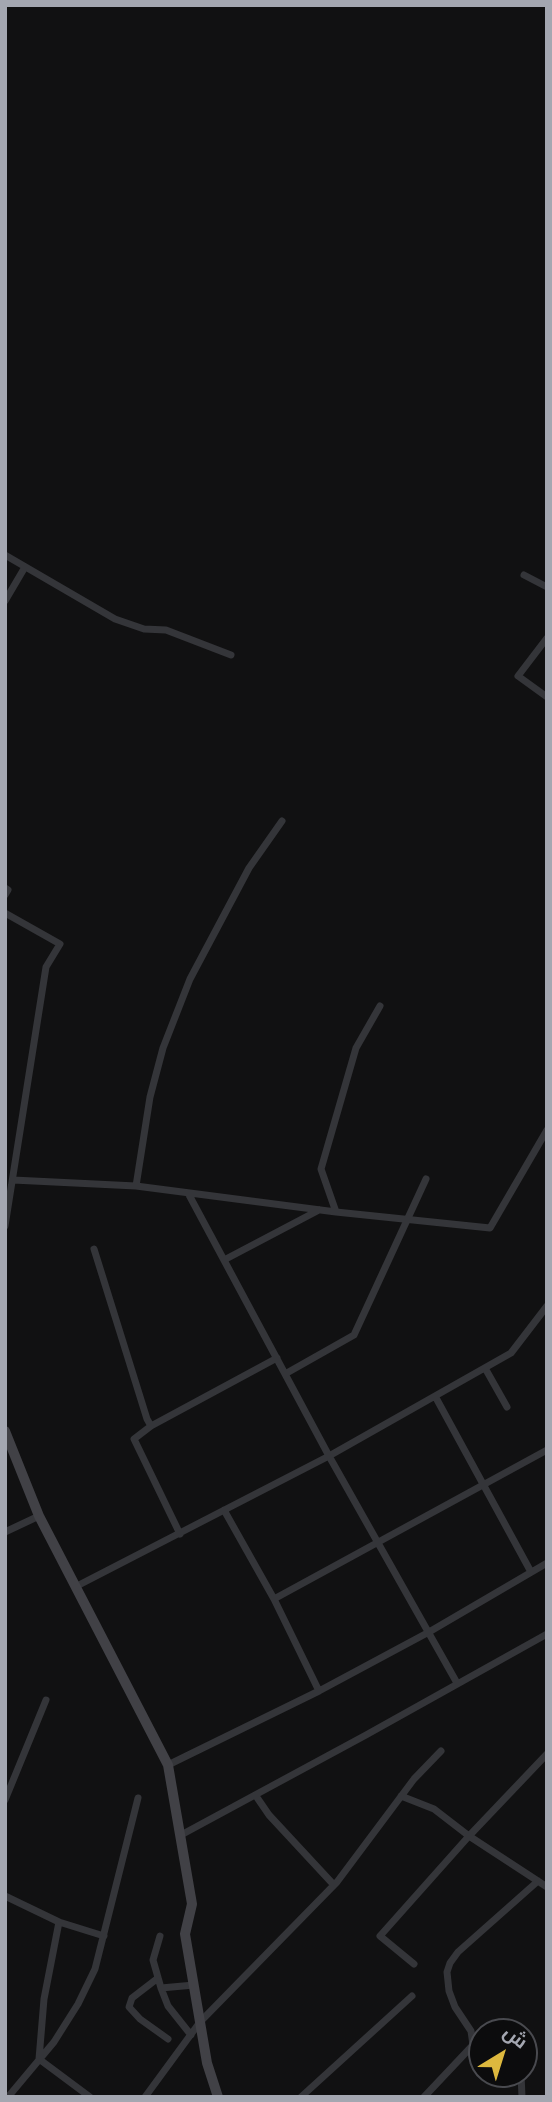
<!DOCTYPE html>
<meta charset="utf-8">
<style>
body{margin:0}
#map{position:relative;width:552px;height:2102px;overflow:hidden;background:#111112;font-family:Overpass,Cairo,sans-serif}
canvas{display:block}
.frame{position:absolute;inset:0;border:7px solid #a4a7b1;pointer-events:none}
.north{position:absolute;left:468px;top:2018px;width:70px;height:70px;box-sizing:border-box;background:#0c0c0d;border:2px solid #494a4f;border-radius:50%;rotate:38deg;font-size:19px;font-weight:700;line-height:28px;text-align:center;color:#a4a7b1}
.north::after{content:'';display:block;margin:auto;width:24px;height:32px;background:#ddb83e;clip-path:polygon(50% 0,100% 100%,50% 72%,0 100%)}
</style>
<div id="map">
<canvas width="552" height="2102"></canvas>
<div class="frame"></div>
<div class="north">ش</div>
</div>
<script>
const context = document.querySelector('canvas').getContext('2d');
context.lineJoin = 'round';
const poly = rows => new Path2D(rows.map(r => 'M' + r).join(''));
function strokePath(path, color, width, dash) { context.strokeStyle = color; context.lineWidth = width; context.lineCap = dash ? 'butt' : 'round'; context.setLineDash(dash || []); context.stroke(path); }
strokePath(poly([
 [5,555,115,619,144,629,166,630,231,655],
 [524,575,547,587],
 [5,601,25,567],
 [547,638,518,676,547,697],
 [5,888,8,890,5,895],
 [5,913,60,944,46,967,5,1226],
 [13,1180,136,1186,336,1212,490,1228,547,1130],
 [136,1186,150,1097,163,1048,190,979,249,868,282,821],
 [188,1193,329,1456,457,1683],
 [336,1212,321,1169,356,1048,380,1006],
 [94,1249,147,1419,151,1426],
 [224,1260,319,1210],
 [485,1368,507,1407],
 [285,1374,354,1335,426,1179],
 [435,1396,531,1572],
 [224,1510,274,1599,319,1691],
 [5,1532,39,1516],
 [180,1534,134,1439,151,1426,277,1358],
 [75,1587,329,1456,511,1353,547,1306],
 [274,1599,547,1450],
 [168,1765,319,1691,429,1632,547,1563],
 [256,1796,269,1815,333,1884],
 [401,1796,434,1809,469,1836,547,1887],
 [5,1800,46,1700],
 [181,1835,366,1735,547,1634],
 [5,1896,59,1922],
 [160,1936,153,1960,161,1988,168,2006,191,2035],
 [414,1964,380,1936,469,1836,547,1754],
 [158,1978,132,1998,129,2007,140,2019,168,2039],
 [161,1988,194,1985],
 [521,2074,522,2097],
 [8,2097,54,2042,78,2004,95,1969,138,1798],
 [90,2097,39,2059,44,1999,59,1922,104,1936],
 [145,2097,200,2022,337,1882,414,1779,441,1751],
 [301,2097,412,1996],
 [424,2097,473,2045,471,2031,455,2007,449,1991,447,1972,450,1963,458,1952,538,1881]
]), '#343539', 7);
strokePath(poly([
 [5,1431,39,1516,168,1765,192,1904,185,1934,207,2063,218,2097]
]), '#414146', 10);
</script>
